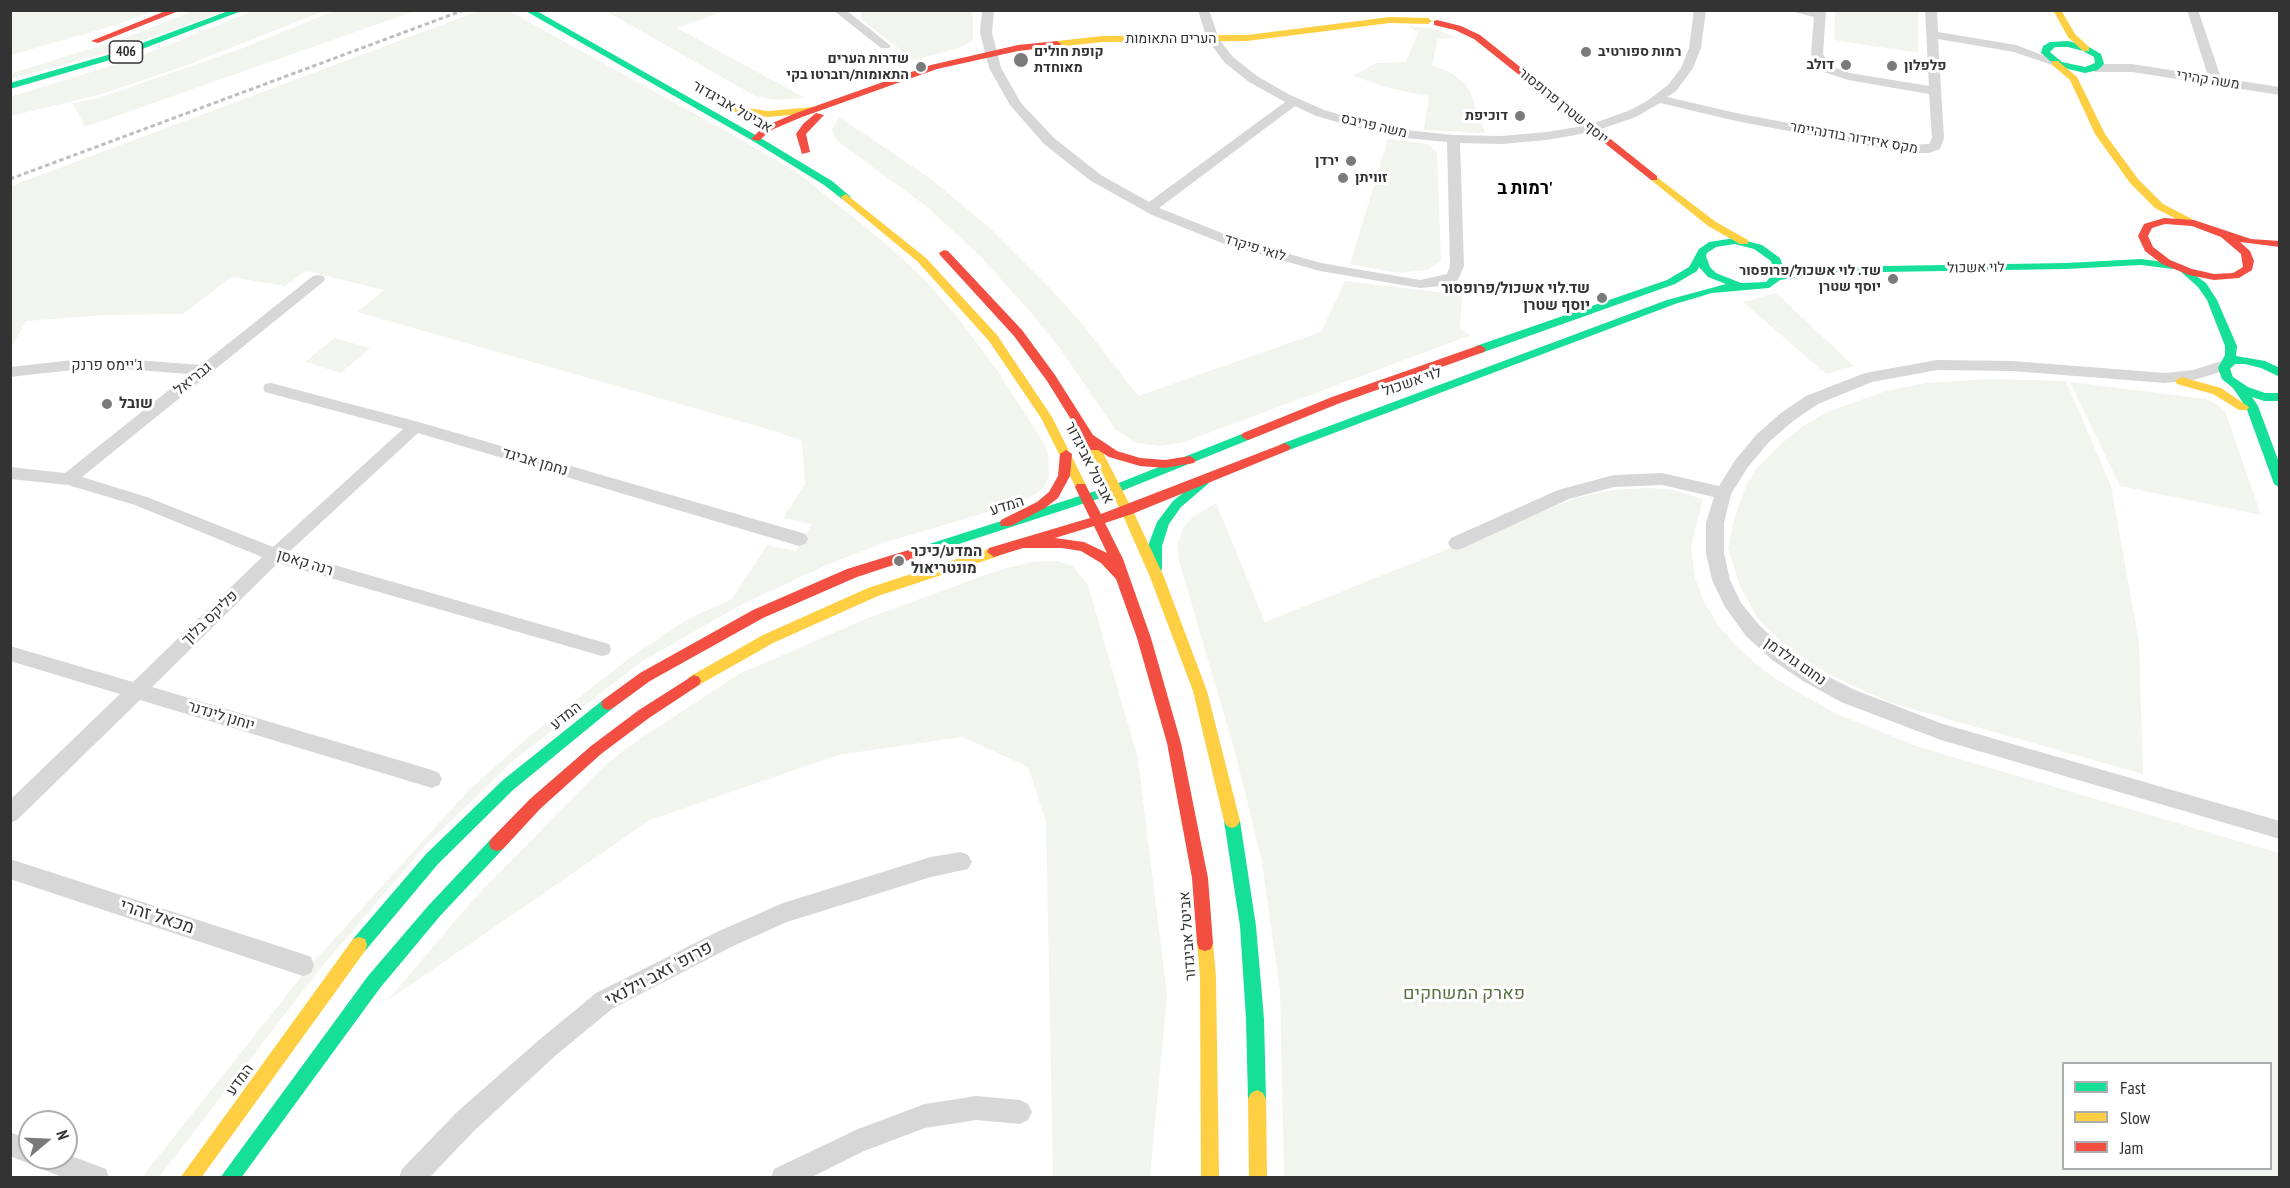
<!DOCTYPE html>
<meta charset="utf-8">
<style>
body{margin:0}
#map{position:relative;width:2290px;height:1188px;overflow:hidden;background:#fff;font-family:"PT Sans Narrow",sans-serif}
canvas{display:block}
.frame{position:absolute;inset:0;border:12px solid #333;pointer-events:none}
.legend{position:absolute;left:2062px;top:1062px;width:210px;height:108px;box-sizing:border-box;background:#fff;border:2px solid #adadad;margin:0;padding:8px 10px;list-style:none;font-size:18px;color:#333}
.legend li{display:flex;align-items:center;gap:12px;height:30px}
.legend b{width:30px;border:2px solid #adadad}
.north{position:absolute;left:18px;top:1110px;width:60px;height:60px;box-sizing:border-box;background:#fff;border:2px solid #adadad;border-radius:50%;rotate:71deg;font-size:16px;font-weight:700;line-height:24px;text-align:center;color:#333}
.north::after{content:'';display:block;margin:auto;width:21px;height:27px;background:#7a7a7a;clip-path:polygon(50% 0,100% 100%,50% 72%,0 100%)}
</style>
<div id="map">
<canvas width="2290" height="1188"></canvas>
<div class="frame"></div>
<ul class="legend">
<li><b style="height:8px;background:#16e098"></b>Fast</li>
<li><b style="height:8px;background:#ffcf43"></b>Slow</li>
<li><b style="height:8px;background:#f24e42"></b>Jam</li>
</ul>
<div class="north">N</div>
</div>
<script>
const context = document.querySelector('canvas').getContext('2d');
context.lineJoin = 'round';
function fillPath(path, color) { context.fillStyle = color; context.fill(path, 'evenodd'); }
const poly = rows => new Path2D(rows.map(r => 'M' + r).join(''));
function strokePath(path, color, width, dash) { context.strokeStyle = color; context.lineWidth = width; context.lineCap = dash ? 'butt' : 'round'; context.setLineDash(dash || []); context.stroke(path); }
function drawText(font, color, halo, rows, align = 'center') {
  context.font = font + ' "PT Sans Narrow",Heebo,sans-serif'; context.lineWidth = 6; context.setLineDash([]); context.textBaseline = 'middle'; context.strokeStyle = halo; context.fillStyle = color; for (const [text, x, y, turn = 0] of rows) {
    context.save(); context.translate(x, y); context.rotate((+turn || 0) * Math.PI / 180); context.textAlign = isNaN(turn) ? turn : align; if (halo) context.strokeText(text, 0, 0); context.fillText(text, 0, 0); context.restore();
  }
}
fillPath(poly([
 [11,10,154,10,155,11,106,28,11,55],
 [193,11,226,11,109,52,11,79,10,74,130,36],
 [253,11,324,11,182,67,98,95,11,116,10,97,130,60],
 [334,11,415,11,85,127,73,103,99,98,243,48],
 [479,11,509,11,735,136,798,173,884,242,919,274,956,315,997,370,1043,442,1048,453,1049,477,1043,488,1033,496,1011,505,883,543,824,566,739,606,641,662,514,760,425,846,319,970,159,1177,142,1177,309,967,468,791,527,738,631,657,686,620,732,599,767,545,796,551,812,524,783,518,805,484,802,441,778,432,357,312,384,290,306,271,285,286,231,277,183,314,104,315,26,321,11,348,11,186],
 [606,11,724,11,677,28,805,98,775,100,755,96],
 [861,11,973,11,973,40,962,47,913,60,861,19],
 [1835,11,1918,11,1918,53,1834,40],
 [1408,26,1431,28,1458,38,1438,39,1432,65,1453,74,1466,85,1470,91,1485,133,1424,130,1429,96,1389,88,1353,76,1376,63,1406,62,1418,32],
 [839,117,931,179,991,229,1050,288,1080,321,1138,396,1321,332,1345,281,1462,295,1460,329,1471,335,1184,442,1160,446,1137,443,1115,429,1059,347,1033,315,981,257,926,206,836,140,832,129],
 [1388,139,1427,144,1437,152,1441,261,1427,270,1397,273,1350,264],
 [1776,293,1854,366,1826,374,1743,302],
 [334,338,370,348,341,373,305,362],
 [1990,379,2066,381,2111,486,2139,642,2143,774,1891,703,1830,675,1790,649,1757,618,1740,586,1728,549,1734,519,1746,486,1756,469,1781,444,1803,426,1827,412,1886,391,1926,383],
 [2070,382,2206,399,2216,404,2225,411,2261,515,2120,486],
 [1646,488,1669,489,1703,499,1691,547,1695,578,1704,602,1719,626,1738,648,1763,670,1792,689,1835,713,1919,747,2279,853,2279,1177,1284,1177,1280,991,1262,862,1235,752,1178,557,1178,543,1183,527,1193,517,1216,503,1265,622,1576,498,1613,490],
 [2064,1064,2270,1064,2270,1168,2064,1168],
 [1057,561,1073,566,1088,585,1138,759,1167,995,1150,1177,1053,1177,1046,822,1028,767,963,737,838,755,650,820,387,1001,472,901,599,771,625,749,739,674,868,618,1002,569,1034,562]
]), '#f1f5ed');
fillPath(poly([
 [833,10,846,10,891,46,889,48,881,48,833,10],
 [982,10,994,10,992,33,1001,68,1021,103,1054,138,1101,175,1149,202,1285,102,1249,82,1225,63,1207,39,1198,10,1209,10,1219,39,1233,57,1257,76,1288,94,1324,110,1364,122,1406,130,1453,135,1501,136,1547,132,1589,125,1628,111,1647,101,1668,85,1681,68,1689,48,1694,10,1706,10,1701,48,1693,68,1676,91,1667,97,1736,113,1904,145,1929,144,1932,138,1929,94,1848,80,1821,71,1811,54,1814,17,1787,10,1826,10,1823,54,1830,66,1850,73,1929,86,1925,10,1937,10,1938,32,2016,45,2058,61,2052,65,2014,52,1938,39,1944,138,1940,149,1929,153,1904,153,1736,121,1660,103,1636,117,1592,132,1547,140,1501,144,1460,143,1464,266,1458,280,1441,286,1420,288,1320,271,1227,245,1152,215,1091,181,1044,144,1010,105,989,68,980,33,982,10],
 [1295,106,1316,116,1362,129,1406,138,1447,142,1450,266,1447,274,1420,280,1321,263,1237,239,1159,208,1295,106],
 [2187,10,2198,10,2221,78,2280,87,2280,95,2132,72,2095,72,2089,68,2095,64,2132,64,2208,76,2187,10],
 [318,275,323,276,325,279,323,282,82,477,147,497,273,547,403,429,265,392,263,388,265,384,271,383,415,421,799,532,805,534,808,539,805,544,799,546,418,433,289,552,602,642,609,644,611,649,609,654,602,656,278,563,152,687,432,770,439,773,442,779,439,785,432,788,140,700,17,820,10,823,10,800,120,694,10,661,10,646,133,682,262,557,135,505,68,485,10,479,10,467,65,473,189,374,124,369,73,370,10,377,10,367,73,360,124,359,201,365,313,276,318,275],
 [1937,360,2012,361,2165,373,2193,370,2225,360,2233,365,2230,369,2194,380,2165,383,2012,371,1937,370,1872,382,1818,404,1793,421,1769,442,1748,467,1731,494,1724,523,1724,553,1730,580,1741,603,1760,626,1786,650,1817,671,1855,690,1943,724,2280,821,2280,839,1941,740,1841,702,1803,681,1772,660,1746,636,1725,607,1712,580,1706,553,1706,523,1714,497,1662,485,1614,487,1569,499,1463,548,1457,550,1451,548,1448,543,1451,538,1558,490,1614,475,1662,473,1719,486,1736,459,1757,434,1781,413,1806,396,1865,373,1937,360],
 [961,852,968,855,972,862,968,869,931,877,787,922,733,946,612,1009,555,1056,475,1130,429,1178,399,1178,402,1169,457,1112,539,1040,596,993,717,932,783,903,931,857,961,852],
 [10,859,303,954,311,957,314,965,311,973,303,976,10,879,10,859],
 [976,1096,1020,1100,1028,1104,1032,1112,1028,1120,1020,1124,976,1120,925,1128,864,1151,810,1178,771,1178,774,1169,858,1129,925,1104,976,1096],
 [10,1132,30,1140,30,1158,66,1158,66,1154,106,1169,109,1178,64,1178,37,1167,35,1162,30,1164,10,1156,10,1132]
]), '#d7d7d7');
fillPath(poly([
 [231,10,244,10,124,56,10,89,10,83,118,52,231,10],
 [524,10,535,10,759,137,832,181,851,197,846,200,842,199,824,185,753,141,524,10],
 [2068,41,2089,47,2101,54,2104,64,2098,70,2085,73,2056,66,2041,53,2043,46,2050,42,2068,41],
 [2055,47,2068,47,2083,51,2094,57,2095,63,2085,67,2062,62,2050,52,2055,47],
 [1735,238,1762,245,1780,258,1785,273,1822,267,2066,263,2141,259,2173,263,2178,266,2173,269,2141,265,2066,269,1822,273,1780,280,1769,288,1712,293,1675,304,1289,450,1281,450,1279,447,1281,444,1667,300,1726,284,1708,277,1699,267,1697,271,1675,284,1484,352,1480,353,1474,349,1476,346,1667,280,1689,267,1699,249,1709,242,1735,238],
 [1735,244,1754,249,1771,261,1774,273,1766,282,1741,283,1716,273,1710,267,1706,256,1707,253,1716,247,1735,244],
 [2185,268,2206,283,2217,300,2237,346,2236,356,2265,361,2280,368,2280,377,2261,368,2245,364,2235,364,2230,369,2233,377,2248,387,2265,393,2280,393,2280,401,2264,401,2252,397,2258,406,2280,465,2280,488,2274,484,2246,407,2233,388,2222,379,2218,368,2225,355,2225,346,2207,300,2198,287,2180,271,2185,268],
 [1247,432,1253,436,1251,439,1119,492,928,554,921,549,923,546,1111,486,1247,432],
 [1204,476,1210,481,1208,484,1181,507,1169,524,1162,546,1162,569,1160,573,1150,573,1148,569,1148,546,1157,522,1173,501,1204,476],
 [608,698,613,700,615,704,613,708,513,790,438,864,365,951,359,953,353,951,351,945,353,939,426,854,503,780,603,700,608,698],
 [1232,814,1237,816,1240,821,1256,926,1264,1019,1266,1099,1263,1105,1257,1108,1251,1105,1248,1099,1246,1019,1240,926,1224,821,1227,816,1232,814],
 [497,837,503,839,505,844,503,849,440,916,380,988,241,1178,220,1178,368,976,428,906,491,839,497,837]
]), '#16e098');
fillPath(poly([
 [2053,10,2061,10,2075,34,2089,47,2089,51,2083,51,2068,37,2053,10],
 [1390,17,1428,18,1432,21,1428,24,1390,23,1247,41,1102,42,1057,47,1053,44,1057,41,1102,36,1247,35,1390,17],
 [2052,61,2058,61,2077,77,2105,134,2138,179,2163,204,2192,219,2192,223,2184,223,2155,208,2130,183,2095,134,2070,80,2052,65,2052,61],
 [732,106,768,111,813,107,818,110,813,113,768,117,729,111,727,109,732,106],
 [1654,175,1716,222,1748,240,1748,244,1740,244,1708,226,1651,180,1651,176,1654,175],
 [846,194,926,258,997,335,1052,417,1087,487,1085,490,1077,490,1041,418,989,341,918,262,842,199,841,197,846,194],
 [2181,377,2221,388,2249,407,2247,410,2239,410,2213,394,2177,384,2175,381,2181,377],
 [1094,443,1100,447,1133,511,1164,577,1207,691,1240,821,1237,826,1232,828,1227,826,1224,821,1193,691,1150,577,1121,511,1088,447,1094,443],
 [994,547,999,548,1001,552,999,556,878,596,773,643,699,685,694,687,689,685,687,681,689,677,763,635,868,588,994,547],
 [1205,935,1211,937,1213,943,1216,977,1219,1178,1201,1178,1200,977,1197,943,1199,937,1205,935],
 [359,937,365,939,367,945,365,951,201,1178,180,1178,353,939,359,937],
 [1257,1090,1263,1093,1266,1099,1267,1178,1249,1178,1248,1099,1251,1093,1257,1090]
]), '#ffcf43');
fillPath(poly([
 [168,10,181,10,98,43,91,41,168,10],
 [1437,20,1461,26,1480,35,1657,176,1657,180,1651,180,1474,39,1455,30,1434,25,1434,21,1437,20],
 [1057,41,1061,44,1060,46,1018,51,937,69,802,117,769,131,759,141,751,139,763,127,796,113,931,65,1018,45,1057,41],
 [816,113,824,115,806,134,810,152,802,154,796,134,803,124,816,113],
 [2164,218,2194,220,2251,239,2280,241,2280,247,2240,242,2250,251,2254,261,2252,270,2239,278,2214,280,2189,275,2162,264,2145,251,2138,236,2144,224,2164,218],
 [2165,224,2192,226,2221,237,2241,254,2243,267,2233,273,2214,274,2192,269,2170,260,2153,247,2148,236,2152,228,2165,224],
 [944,250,948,251,1022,330,1055,375,1093,435,1117,451,1140,458,1165,460,1190,456,1196,460,1194,463,1165,468,1140,466,1109,457,1098,450,1090,450,1047,381,1014,336,940,255,939,253,944,250],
 [1480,345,1486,349,1484,352,1340,403,1251,439,1247,440,1241,436,1243,433,1332,397,1480,345],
 [1285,443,1291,447,1289,450,1132,514,1105,523,1123,559,1151,638,1181,743,1208,878,1213,943,1211,949,1205,951,1199,949,1197,943,1192,878,1167,743,1137,638,1116,579,1101,563,1081,551,1062,548,1023,548,994,557,987,552,989,548,1090,518,1075,487,1077,484,1085,484,1101,514,1285,443],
 [1094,526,1107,553,1084,542,1055,538,1094,526],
 [1066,450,1072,454,1070,476,1058,498,1045,508,1011,526,1001,526,1000,523,1001,520,1037,502,1049,492,1058,476,1060,454,1066,450],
 [928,544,935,549,933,552,857,577,763,618,650,681,613,708,608,710,603,708,601,704,603,700,640,673,753,610,847,569,928,544],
 [694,675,699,677,701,681,699,685,649,718,601,754,540,809,503,849,497,851,491,849,489,844,491,839,530,799,591,746,639,710,694,675]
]), '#f24e42');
strokePath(poly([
 [10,179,464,10]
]), '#bebebe', 3, [4.5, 3]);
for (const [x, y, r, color] of [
 [1586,52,6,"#7a7a7a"],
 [1021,60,8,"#7a7a7a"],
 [1846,65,6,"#7a7a7a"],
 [1892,66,6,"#7a7a7a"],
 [921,67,6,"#7a7a7a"],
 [1520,116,6,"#7a7a7a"],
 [1351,161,6,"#7a7a7a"],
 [1343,178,6,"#7a7a7a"],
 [1893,279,6,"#7a7a7a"],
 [1602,298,6,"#7a7a7a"],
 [107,404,6,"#7a7a7a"],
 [899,561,6,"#7a7a7a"]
]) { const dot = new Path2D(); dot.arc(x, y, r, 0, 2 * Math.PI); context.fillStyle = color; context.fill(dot); strokePath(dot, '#fff', 2); }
drawText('14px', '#333', '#fff', [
 ["הערים התאומות",1171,39],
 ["משה קהירי",2208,80,9],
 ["יוסף שטרן פרופסור",1563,106,39],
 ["משה פריבס",1374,126,13],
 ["מקס איזידור בודנהיימר",1854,138,10],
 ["לואי פיקרד",1255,248,17],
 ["לוי אשכול",1976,268,-1]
]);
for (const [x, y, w] of [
 [126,52,33]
]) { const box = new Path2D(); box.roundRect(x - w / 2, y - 11, w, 22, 4.5); context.fillStyle = '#fff'; context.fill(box); strokePath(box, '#333', 1.5); }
drawText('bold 14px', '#333', null, [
 ["406",126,52]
]);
drawText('bold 14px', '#333', '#fff', [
 ["קופת חולים",1034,52,"left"],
 ["מאוחדת",1034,68,"left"],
 ["רמות ספורטיב",1598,52,"left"],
 ["שדרות הערים",909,59],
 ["התאומות/רוברטו בקי",909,75],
 ["דולב",1834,65],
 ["פלפלון",1904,66,"left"],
 ["דוכיפת",1508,116],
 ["ירדן",1339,161],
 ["זוויתן",1355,178,"left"],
 ["שד. לוי אשכול/פרופסור",1881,271],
 ["יוסף שטרן",1881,287]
], 'right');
drawText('15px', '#333', '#fff', [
 ["אביטל אביגדור",732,107,30],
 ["ג'יימס פרנק",107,366],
 ["גבריאל",193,379,-39],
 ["לוי אשכול",1412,382,-19],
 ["נחמן אביגד",535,462,16],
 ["אביטל אביגדור",1089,463,63],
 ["המדע",1007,506,-17],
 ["רנה קאסן",305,563,17],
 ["פליקס בלוך",210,618,-44],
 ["נחום גולדמן",1795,662,35],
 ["יוחנן לינדנר",221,716,17],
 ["המדע",566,716,-39],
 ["אביטל אביגדור",1188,936,-94],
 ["המדע",240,1080,-54]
]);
drawText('bold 15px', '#333', '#fff', [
 ["שד.לוי אשכול/פרופסור",1590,289,"right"],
 ["יוסף שטרן",1590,306,"right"],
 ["שובל",119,404],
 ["המדע/כיכר",911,552],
 ["מונטריאול",911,569]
], 'left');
drawText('bold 18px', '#000', '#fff', [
 ["רמות ב'",1525,189]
]);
drawText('18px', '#333', '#fff', [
 ["מכאל זהרי",157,917,18],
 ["פרופ' זאב וילנאי",659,974,-28]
]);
drawText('18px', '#56703f', '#fff', [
 ["פארק המשחקים",1464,994]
]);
</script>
